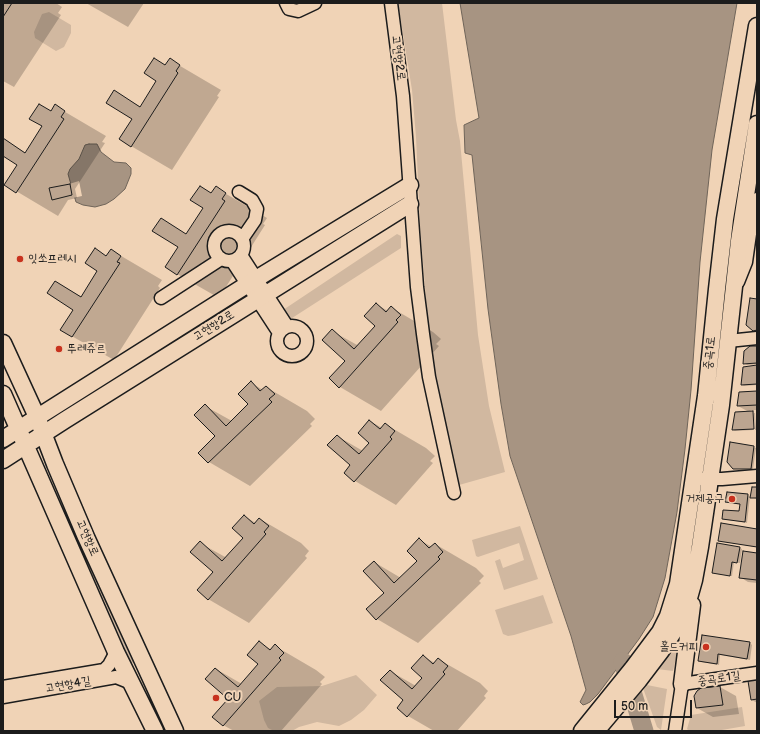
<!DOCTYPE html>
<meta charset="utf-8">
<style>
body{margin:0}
#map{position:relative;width:760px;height:734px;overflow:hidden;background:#f0d3b6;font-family:"Balsamiq Sans",sans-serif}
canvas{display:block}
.frame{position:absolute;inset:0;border:4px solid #1c1c1c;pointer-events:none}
.scale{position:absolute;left:614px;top:700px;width:78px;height:18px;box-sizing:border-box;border:2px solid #1c1c1c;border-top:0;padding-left:5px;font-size:12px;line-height:14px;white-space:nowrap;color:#1c1c1c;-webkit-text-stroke:3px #f0d3b6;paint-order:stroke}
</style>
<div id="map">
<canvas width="760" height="734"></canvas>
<div class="frame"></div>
<div class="scale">50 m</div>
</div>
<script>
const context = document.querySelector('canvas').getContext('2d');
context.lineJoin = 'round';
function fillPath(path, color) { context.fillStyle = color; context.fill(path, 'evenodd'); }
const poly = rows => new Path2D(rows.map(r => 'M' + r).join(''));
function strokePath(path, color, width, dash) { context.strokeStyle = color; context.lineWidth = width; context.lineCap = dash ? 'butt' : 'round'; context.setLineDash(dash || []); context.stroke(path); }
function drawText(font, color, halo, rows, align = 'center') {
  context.font = font + ' "Balsamiq Sans","Poor Story",sans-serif'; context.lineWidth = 4; context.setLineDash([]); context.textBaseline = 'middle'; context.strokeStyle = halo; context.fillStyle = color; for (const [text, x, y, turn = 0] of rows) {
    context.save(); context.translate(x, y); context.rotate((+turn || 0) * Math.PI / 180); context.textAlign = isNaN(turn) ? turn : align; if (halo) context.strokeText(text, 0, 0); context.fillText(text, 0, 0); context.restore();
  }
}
fillPath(poly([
 [398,3,442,3,456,120,460,141,478,335,489,406,505,472,459,485,436,387,427,312,420,225,416,137,412,90],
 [49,12,71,25,71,33,64,47,56,51,35,38,34,32,42,14],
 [397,234,401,236,401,248,289,320,283,310],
 [520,526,538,579,504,590,495,561,500,559,503,568,524,560,519,543,478,557,476,556,472,540],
 [83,544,135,662,130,664,78,547],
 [543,595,553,623,514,635,508,636,503,634,495,610],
 [681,636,673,671,657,669,666,655],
 [356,675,377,695,364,710,351,720,339,726,317,722,299,727,292,731,274,731,268,728,264,720,259,701,277,687,322,686],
 [647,685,667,689,661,730,657,727,643,688],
 [742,707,745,726,716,731,689,731,687,729,691,715]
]), '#d1b8a0');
const water = poly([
 [460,3,737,3,712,150,700,262,691,390,685,449,677,512,665,578,653,617,639,639,598,694,590,702,586,704,583,705,580,702,586,690,571,636,510,456,501,404,488,309,472,155,465,153,464,125,479,118,460,3],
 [89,144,97,144,101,152,114,162,126,163,131,168,131,174,125,189,114,199,106,204,95,207,83,205,76,202,68,174,70,169,79,159,85,145,89,144]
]);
fillPath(water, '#a79482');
strokePath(water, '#6f6459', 1);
fillPath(poly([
 [79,181,82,196,73,198,69,184]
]), '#f0d3b6');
fillPath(poly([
 [3,3,56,3,62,7,58,13,61,15,14,87,3,81],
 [86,3,144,3,128,27],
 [170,60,221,90,217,96,219,97,172,170,131,146,133,119,115,92,141,107],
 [55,106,106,136,102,142,105,143,75,189,77,198,68,200,58,216,6,185,19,165,3,155,3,139,26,153],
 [216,188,267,218,263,224,265,225,219,298,177,274,187,235],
 [111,250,162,280,158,286,160,288,114,360,61,330,74,309,56,282,82,297],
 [376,304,388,311,392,308,433,332,441,339,436,344,439,346,381,411,340,387,330,378,346,360,332,331,359,346,376,326],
 [757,347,757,364,747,365,744,363],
 [757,366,757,385,744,386,742,385],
 [251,383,263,390,266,387,307,411,315,419,310,424,312,426,250,486,209,462,200,453,217,436,205,406,232,421,250,404],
 [757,392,757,410,750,410,752,412,753,430,735,431,733,430,749,412,738,406],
 [754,413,755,413,756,430,755,430],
 [370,421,382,428,385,424,426,448,435,456,430,461,433,463,396,505,355,481,352,465,337,436,363,451,370,443],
 [753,447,756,448,753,469,736,469,733,468],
 [757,488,757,499,754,498,750,496,747,523,723,519,740,512,741,505,726,502,748,495,752,497],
 [244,516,256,523,260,519,301,543,309,551,305,556,307,558,249,623,208,599,214,572,200,543,227,558,245,538],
 [757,530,757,547,719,541],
 [420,540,432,547,435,544,476,568,484,576,479,581,481,583,418,643,377,619,385,593,374,562,401,578,418,561],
 [740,548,742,549,740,563,734,562,732,576,713,573],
 [757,554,757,583,748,582,740,577],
 [703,636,750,643,752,645,750,660,720,655,719,665,701,662,699,660],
 [259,643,272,650,275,646,316,670,325,677,320,682,322,684,281,731,234,731,223,725,230,699,216,669,242,684,260,664],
 [423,656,435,663,438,659,480,683,488,691,484,696,486,698,457,731,434,731,408,716,398,708,405,700,390,671,416,686,424,678],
 [757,680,757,703,752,700],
 [720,687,736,696,739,714,713,717,697,708]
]), '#0003');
strokePath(poly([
 [623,662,644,731]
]), '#a79482', 19);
const building = poly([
 [3,3,12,3,3,17,3,3],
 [154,58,165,65,170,58,180,65,176,71,178,73,131,147,119,139,132,119,106,103,114,90,140,107,156,81,144,73,154,58],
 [39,104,51,111,55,104,65,111,61,117,64,119,16,193,4,185,17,165,3,156,3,138,25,153,42,126,29,119,39,104],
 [70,184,72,195,52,200,49,188,70,184],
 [200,186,211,193,216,186,226,193,222,199,225,201,177,275,165,267,178,247,152,231,161,218,186,234,203,208,190,200,200,186],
 [95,248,106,256,111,249,121,256,117,262,120,263,72,337,60,330,73,310,47,293,55,281,81,297,97,271,85,263,95,248],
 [750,298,757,299,757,330,753,331,746,325,750,298],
 [376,303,386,312,391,306,401,315,396,320,398,322,339,388,329,378,345,361,322,340,332,329,354,349,375,326,364,316,376,303],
 [750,346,757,346,757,363,743,364,744,351,750,346],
 [757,365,757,384,741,385,743,367,757,365],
 [251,381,260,391,266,386,275,394,269,399,272,402,208,463,198,453,215,436,194,415,205,404,226,426,248,404,238,394,251,381],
 [757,391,757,405,737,406,739,392,757,391],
 [753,411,754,429,732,430,735,412,753,411],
 [369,420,380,429,385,423,395,431,390,437,392,439,354,482,344,473,350,465,327,445,337,435,359,454,369,443,358,433,369,420],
 [730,442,754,446,751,469,733,469,727,462,730,442],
 [752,487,757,487,757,498,750,498,752,487],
 [727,492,748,494,745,522,722,519,723,510,739,511,740,504,725,502,727,492],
 [244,515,254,524,259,518,269,526,264,532,266,534,208,600,197,590,213,572,190,552,200,541,222,561,243,538,232,528,244,515],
 [721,523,757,529,757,547,718,541,721,523],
 [419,538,429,548,435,543,443,552,438,557,440,559,376,620,366,609,384,593,363,571,374,561,394,583,417,561,407,551,419,538],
 [717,543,740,547,737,563,732,562,730,576,712,573,717,543],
 [743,551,757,553,757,580,739,578,743,551],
 [702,635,750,642,747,659,718,654,717,664,698,661,702,635],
 [259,641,270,650,275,644,284,653,279,658,281,660,223,726,212,717,228,699,205,679,215,668,238,687,258,664,247,655,259,641],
 [423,655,433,664,438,658,448,666,443,672,445,674,407,717,397,708,403,700,380,680,390,670,412,689,422,678,411,668,423,655],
 [757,679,757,699,751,700,748,681,757,679],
 [720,686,723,705,696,708,694,696,697,691,701,688,720,686]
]);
fillPath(building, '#bca590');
strokePath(building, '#1c1c1c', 1);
const street = poly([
 [286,3,289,9,298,11,315,3],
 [391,3,403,96,417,287,423,334,429,377,454,493],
 [239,192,252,200,257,209,255,220,242,239],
 '214 246a15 15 0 1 1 30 0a15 15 0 1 1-30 0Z',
 [241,255,287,326],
 [232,261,279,333],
 [738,282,746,262,750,234,757,199],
 [161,298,221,259],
 '277 341a15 15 0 1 1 30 0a15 15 0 1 1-30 0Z',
 [728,341,757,338],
 [701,479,722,479,757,476],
 [3,687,104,670,109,665,116,652],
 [3,697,116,677,131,683],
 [675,731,682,684,757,673]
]);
const secondary = poly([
 [3,343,37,417,55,464,86,537,175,731],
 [3,394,116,652,155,731],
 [3,439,256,279,410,185],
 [3,460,65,420,410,204],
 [682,684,692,605],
 [582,731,633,668,660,632,668,616,678,584,706,396,717,289,725,219,757,26],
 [596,731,639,680,661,651,676,628,687,605,694,580,700,547,721,405,739,241,757,124]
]);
strokePath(street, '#1c1c1c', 15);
strokePath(secondary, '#1c1c1c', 19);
strokePath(street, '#f0d3b6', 12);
strokePath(secondary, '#f0d3b6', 16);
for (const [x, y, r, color] of [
 [20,259,4,"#c8321e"],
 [59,349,4,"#c8321e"],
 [732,499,4,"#c8321e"],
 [706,647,4,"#c8321e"],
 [216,698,4,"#c8321e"]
]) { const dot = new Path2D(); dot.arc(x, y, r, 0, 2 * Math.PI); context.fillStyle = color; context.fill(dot); strokePath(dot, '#f0d3b6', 1.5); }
drawText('12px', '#1c1c1c', '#f0d3b6', [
 ["고현항2로",398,58,83],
 ["고현항2로",214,326,-32],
 ["중곡1로",710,353,-84],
 ["고현항로",87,538,66],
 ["중곡로1길",719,679,-8],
 ["고현항4길",68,685,-10]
]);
drawText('12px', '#1c1c1c', '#f0d3b6', [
 ["잇쏘프레시",28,259],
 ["뚜레쥬르",67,349],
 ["거제공구",724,499,"right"],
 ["홀드커피",698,647,"right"],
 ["CU",224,698]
], 'left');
</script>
